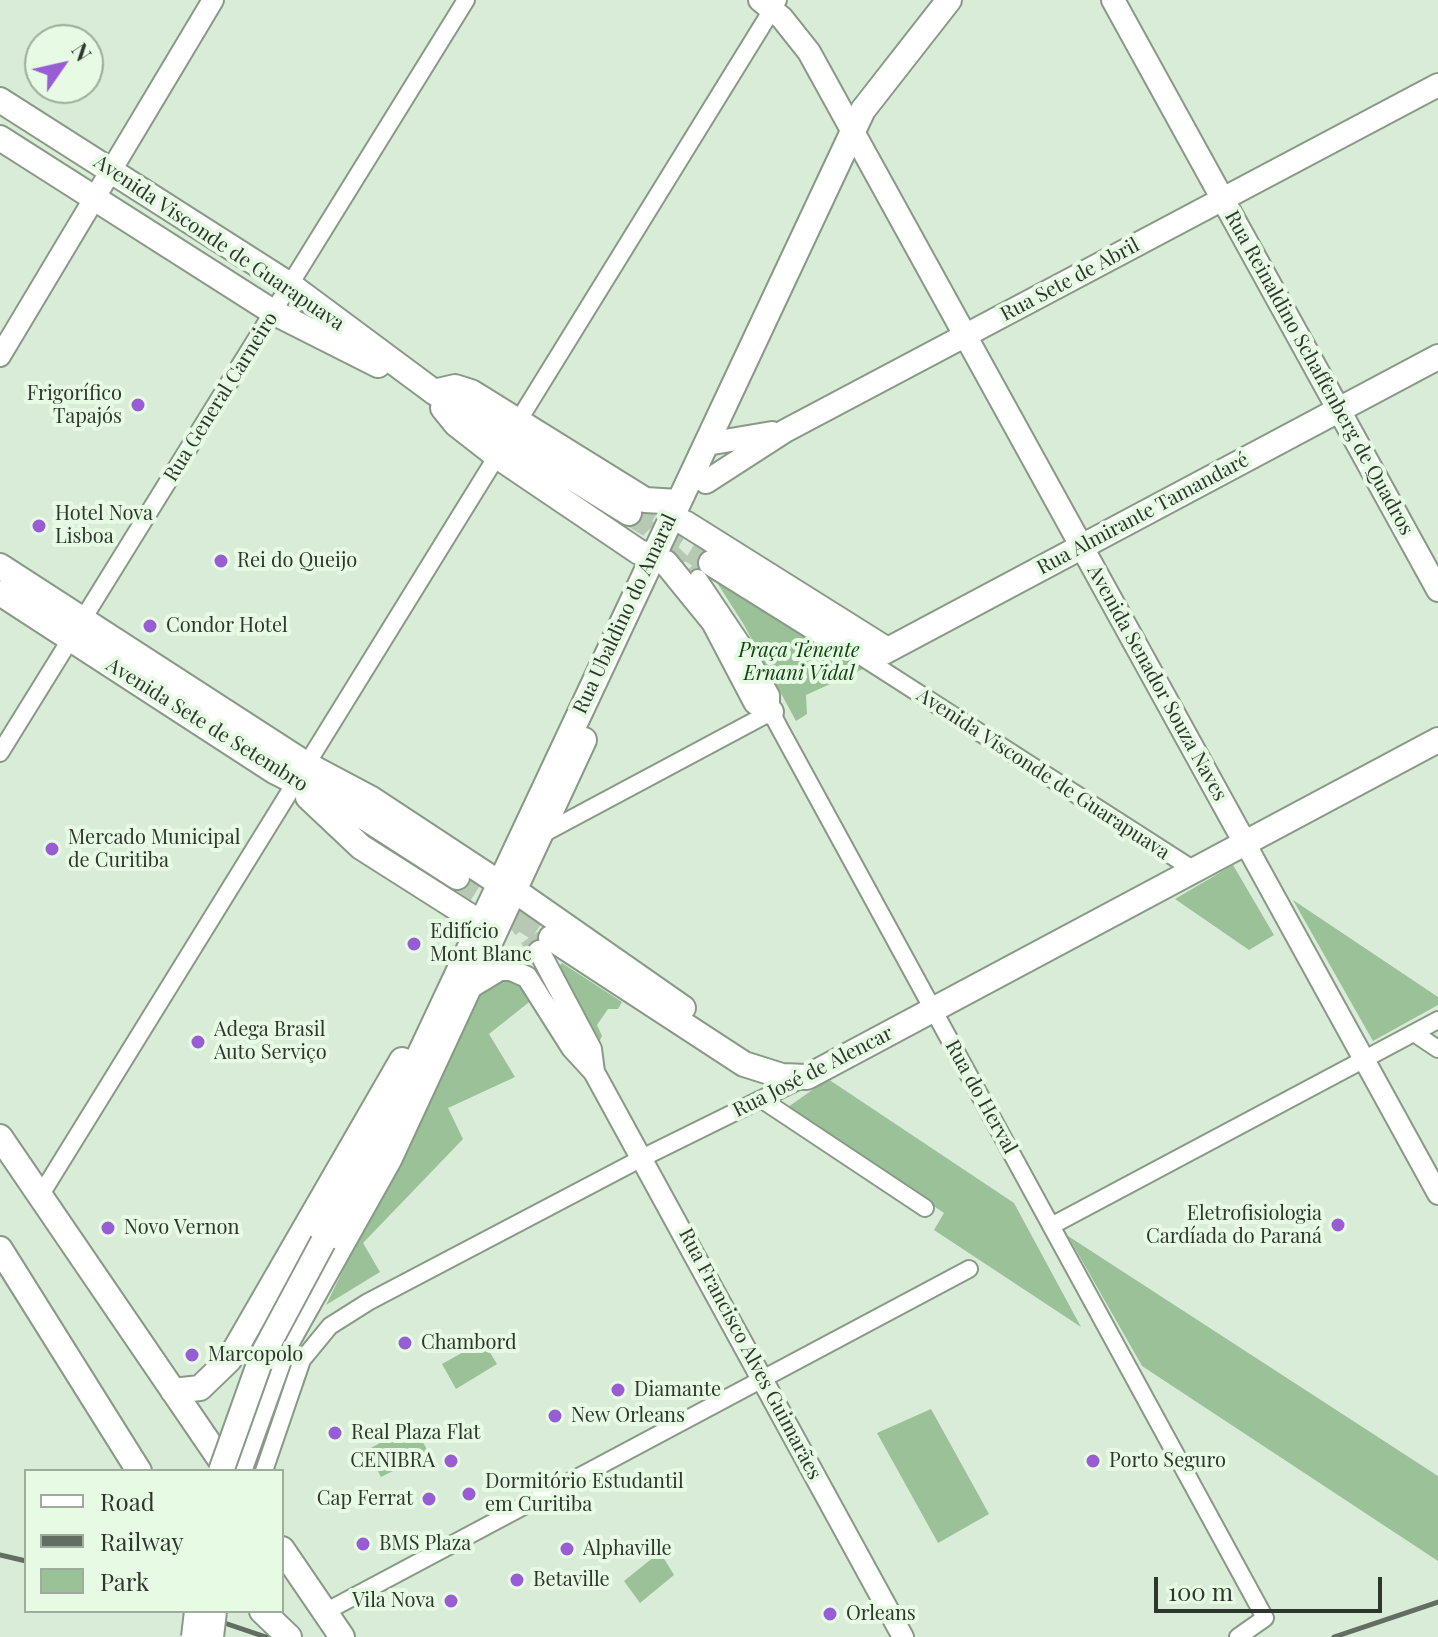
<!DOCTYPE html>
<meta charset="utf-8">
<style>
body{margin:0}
#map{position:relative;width:1438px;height:1637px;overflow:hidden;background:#d9ecd7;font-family:"Playfair Display",serif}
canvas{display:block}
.legend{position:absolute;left:24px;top:1469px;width:260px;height:144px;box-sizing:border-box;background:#e6fae4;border:2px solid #9dac9b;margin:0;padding:10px 14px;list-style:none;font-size:24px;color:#2f362e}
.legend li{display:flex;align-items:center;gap:16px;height:40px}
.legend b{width:40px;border:2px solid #9dac9b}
.north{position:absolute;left:24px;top:24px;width:80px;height:80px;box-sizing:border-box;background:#e6fae4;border:2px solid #9dac9b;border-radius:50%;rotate:56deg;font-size:22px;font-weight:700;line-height:32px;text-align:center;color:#2f362e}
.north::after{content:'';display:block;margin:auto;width:28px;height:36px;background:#985dd4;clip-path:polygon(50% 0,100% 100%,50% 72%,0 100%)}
.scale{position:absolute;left:1154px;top:1577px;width:228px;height:36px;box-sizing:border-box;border:4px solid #2f362e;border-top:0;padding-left:10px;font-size:24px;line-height:28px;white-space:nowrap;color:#2f362e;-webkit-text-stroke:6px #e6fae4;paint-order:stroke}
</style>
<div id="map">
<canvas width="1438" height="1637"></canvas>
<ul class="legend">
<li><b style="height:10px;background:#fff"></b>Road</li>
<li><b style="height:10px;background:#636e62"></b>Railway</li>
<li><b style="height:22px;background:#9ac197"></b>Park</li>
</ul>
<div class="north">N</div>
<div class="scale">100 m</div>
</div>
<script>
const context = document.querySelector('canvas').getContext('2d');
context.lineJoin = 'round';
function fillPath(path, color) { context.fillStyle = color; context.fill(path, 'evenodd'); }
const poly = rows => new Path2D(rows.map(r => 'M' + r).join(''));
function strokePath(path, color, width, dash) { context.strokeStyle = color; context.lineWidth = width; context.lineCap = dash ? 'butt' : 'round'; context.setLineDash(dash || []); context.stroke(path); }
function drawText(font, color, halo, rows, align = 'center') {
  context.font = font + ' "Playfair Display",serif'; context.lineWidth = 8; context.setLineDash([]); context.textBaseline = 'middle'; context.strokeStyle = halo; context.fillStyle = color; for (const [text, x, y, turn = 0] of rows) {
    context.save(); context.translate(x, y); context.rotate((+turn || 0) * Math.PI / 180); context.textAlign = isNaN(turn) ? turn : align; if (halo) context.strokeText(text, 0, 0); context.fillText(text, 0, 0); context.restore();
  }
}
fillPath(poly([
 [707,567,865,668,806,695,807,714,796,721,744,625],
 [1233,865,1274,935,1249,950,1175,899],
 [1293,900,1438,997,1438,1005,1373,1041],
 [562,963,622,1002,618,1009,608,1009,597,1025,602,1036,598,1044,558,967],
 [502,979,515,979,533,999,489,1034,515,1077,448,1108,463,1139,363,1243,380,1272,326,1305,477,996],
 [828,1079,1014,1203,1081,1327,934,1230,944,1213,788,1107],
 [1068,1236,1438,1476,1438,1561,1142,1366],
 [483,1341,497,1364,456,1389,442,1364],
 [931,1409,989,1514,938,1543,877,1433],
 [413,1425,429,1453,381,1477,367,1450],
 [660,1552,674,1575,640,1603,624,1581]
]), '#9ac197');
strokePath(poly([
 [638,518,698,578]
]), '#b7c8b5', 16, [16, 8]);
strokePath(poly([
 [512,913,539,951]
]), '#b7c8b5', 20, [20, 10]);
strokePath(poly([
 [629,513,711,563],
 [457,877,551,938]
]), '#b7c8b5', 24, [24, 12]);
const minor = poly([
 [517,423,778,0],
 [698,578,745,648,771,695,771,712,780,729,1265,1618,1238,1637],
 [859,655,1194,870],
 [0,753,466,0],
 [539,836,771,712],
 [1414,1033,1438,1049],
 [761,1099,925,1208],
 [40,1196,497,456],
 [1051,1226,1438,1020],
 [264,1471,302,1360,330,1326,368,1302,644,1157,802,1079],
 [325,1612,969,1269]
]);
const tertiary = poly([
 [0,356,213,0],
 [1245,843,1438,1194],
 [539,951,591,1049,594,1072],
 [467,990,500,970,511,970,527,977,572,1048,594,1072,903,1637]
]);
const secondary = poly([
 [760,0,782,18,809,52,1245,843],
 [1113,0,1438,590],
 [707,444,772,433],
 [706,482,785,431,1438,85]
]);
const primary = poly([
 [0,100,290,285,434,392,629,513],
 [0,138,273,312,378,365],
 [434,392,455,387,471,392,645,500,679,502],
 [443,408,456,424,497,456,639,552,652,556],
 [685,523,881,646],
 [666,563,714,622,756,702,771,712],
 [711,563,844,646,869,653,884,652,1438,357],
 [0,566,306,764,370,798,499,883],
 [0,593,274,771,359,814,457,877],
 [308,797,361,847,479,922],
 [514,890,683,1008],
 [551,938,744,1064,782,1076,807,1077,1438,740],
 [0,1137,228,1471],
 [323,1242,385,1128,863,110,949,0],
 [0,1249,139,1471],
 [173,1391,200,1388,229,1360,402,1060],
 [239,1471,283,1349,389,1160,584,740],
 [282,1549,342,1637],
 [262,1611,289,1637]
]);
strokePath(minor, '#889a86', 20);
strokePath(tertiary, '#889a86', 24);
strokePath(secondary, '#889a86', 26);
strokePath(primary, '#889a86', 28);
strokePath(minor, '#fff', 16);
strokePath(tertiary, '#fff', 20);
strokePath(secondary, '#fff', 22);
strokePath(primary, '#fff', 24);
strokePath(poly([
 [0,1555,26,1561],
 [189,1611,266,1637],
 [1334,1637,1438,1602]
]), '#636e62', 5);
const primaryBridge = poly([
 [221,1471,262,1356,323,1242],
 [194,1637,197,1611],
 [211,1637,214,1611]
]);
strokePath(primaryBridge, '#889a86', 28, []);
strokePath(primaryBridge, '#fff', 24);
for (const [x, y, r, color] of [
 [138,405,8,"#985dd4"],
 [39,526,8,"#985dd4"],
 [221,561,8,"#985dd4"],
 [150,626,8,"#985dd4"],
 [52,849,8,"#985dd4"],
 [414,944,8,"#985dd4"],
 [198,1042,8,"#985dd4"],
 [1338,1225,8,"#985dd4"],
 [108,1228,8,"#985dd4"],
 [405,1343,8,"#985dd4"],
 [192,1355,8,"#985dd4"],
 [618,1390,8,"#985dd4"],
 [555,1416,8,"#985dd4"],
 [335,1433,8,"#985dd4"],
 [451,1461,8,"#985dd4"],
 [1093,1461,8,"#985dd4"],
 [469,1494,8,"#985dd4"],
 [429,1499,8,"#985dd4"],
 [363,1544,8,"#985dd4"],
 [567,1549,8,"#985dd4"],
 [517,1580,8,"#985dd4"],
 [451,1601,8,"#985dd4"],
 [830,1614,8,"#985dd4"]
]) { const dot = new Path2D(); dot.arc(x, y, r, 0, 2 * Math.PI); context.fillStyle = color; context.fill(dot); strokePath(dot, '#e6fae4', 3); }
drawText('20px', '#2f362e', '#e6fae4', [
 ["Avenida Visconde de Guarapuava",219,243,34],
 ["Rua Sete de Abril",1070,280,-28],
 ["Rua Reinaldino Schaffenberg de Quadros",1319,373,61],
 ["Rua General Carneiro",221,397,-58],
 ["Rua Almirante Tamandaré",1143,514,-28],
 ["Rua Ubaldino do Amaral",625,614,-65],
 ["Avenida Senador Souza Naves",1157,683,61],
 ["Avenida Sete de Setembro",207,725,32],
 ["Avenida Visconde de Guarapuava",1043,774,33],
 ["Rua José de Alencar",813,1072,-27],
 ["Rua do Herval",981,1097,61],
 ["Rua Francisco Alves Guimarães",750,1354,62]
]);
drawText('20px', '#2f362e', '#e6fae4', [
 ["Frigorífico",122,394,"right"],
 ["Tapajós",122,417,"right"],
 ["Hotel Nova",55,514],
 ["Lisboa",55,537],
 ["Rei do Queijo",237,561],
 ["Condor Hotel",166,626],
 ["Mercado Municipal",68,838],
 ["de Curitiba",68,861],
 ["Edifício",430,932],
 ["Mont Blanc",430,955],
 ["Adega Brasil",214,1030],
 ["Auto Serviço",214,1053],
 ["Eletrofisiologia",1322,1214,"right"],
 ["Cardíada do Paraná",1322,1237,"right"],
 ["Novo Vernon",124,1228],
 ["Chambord",421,1343],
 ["Marcopolo",208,1355],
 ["Diamante",634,1390],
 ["New Orleans",571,1416],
 ["Real Plaza Flat",351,1433],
 ["CENIBRA",435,1461,"right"],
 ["Porto Seguro",1109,1461],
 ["Dormitório Estudantil",485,1482],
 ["em Curitiba",485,1505],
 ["Cap Ferrat",413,1499,"right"],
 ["BMS Plaza",379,1544],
 ["Alphaville",583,1549],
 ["Betaville",533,1580],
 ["Vila Nova",435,1601,"right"],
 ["Orleans",846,1614]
], 'left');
drawText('italic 20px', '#0c450d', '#e6fae4', [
 ["Praça Tenente",799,651],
 ["Ernani Vidal",799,674]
]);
</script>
